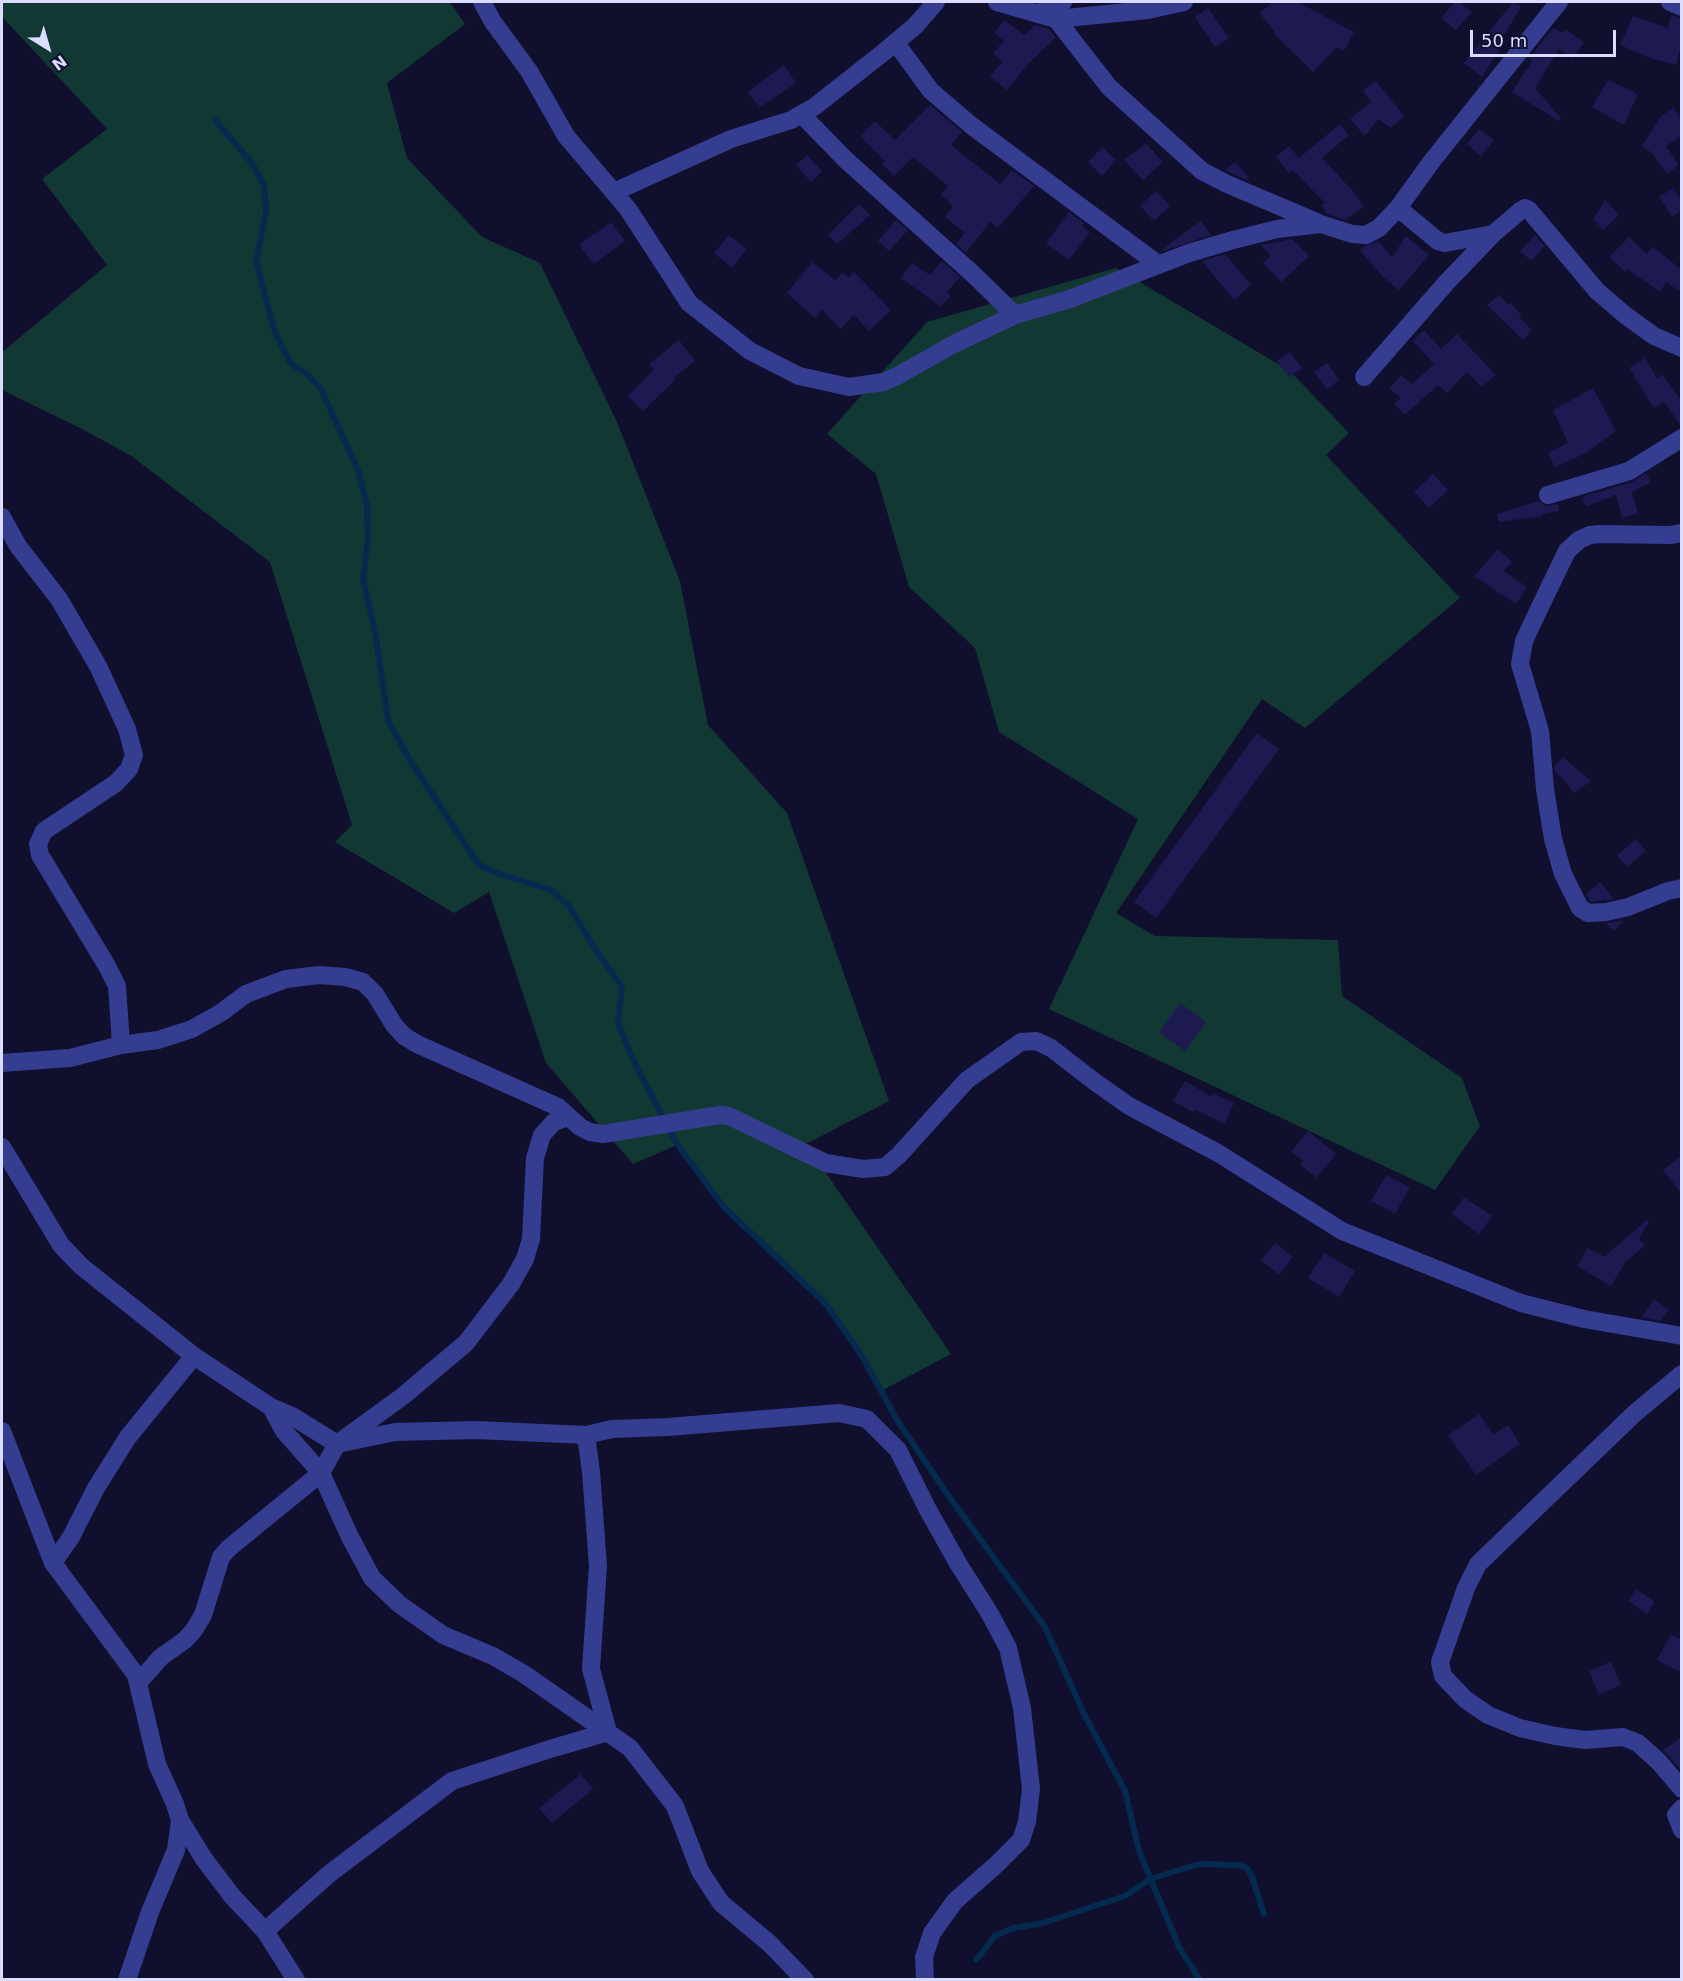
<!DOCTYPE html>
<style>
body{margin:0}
#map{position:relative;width:1683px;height:1981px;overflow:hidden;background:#100f2e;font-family:"DejaVu Sans",sans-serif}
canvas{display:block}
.frame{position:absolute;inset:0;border:3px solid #dbdcff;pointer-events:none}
.north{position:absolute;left:18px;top:18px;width:60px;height:60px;-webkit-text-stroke:4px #100f2e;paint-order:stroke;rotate:143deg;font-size:16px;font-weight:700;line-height:24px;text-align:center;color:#dbdcff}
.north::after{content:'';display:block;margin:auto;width:21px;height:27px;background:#dbdcff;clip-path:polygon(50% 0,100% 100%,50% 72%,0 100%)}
.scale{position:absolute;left:1470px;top:30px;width:146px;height:27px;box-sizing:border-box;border:3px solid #dbdcff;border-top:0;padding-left:8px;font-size:18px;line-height:21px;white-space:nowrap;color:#dbdcff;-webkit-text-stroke:4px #100f2e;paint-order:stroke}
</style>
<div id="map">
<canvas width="1683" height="1981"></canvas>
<div class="frame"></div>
<div class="north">N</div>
<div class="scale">50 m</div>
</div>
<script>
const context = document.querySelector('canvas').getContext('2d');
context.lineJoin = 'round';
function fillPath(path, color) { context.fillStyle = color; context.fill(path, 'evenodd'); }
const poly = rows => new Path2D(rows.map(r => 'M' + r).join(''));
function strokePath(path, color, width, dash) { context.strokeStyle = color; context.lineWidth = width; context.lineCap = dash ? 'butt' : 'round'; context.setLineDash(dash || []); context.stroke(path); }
fillPath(poly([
 [2,2,450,2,465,24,387,83,407,158,482,237,540,263,617,422,680,581,708,725,787,813,889,1101,806,1144,951,1354,881,1391,862,1356,826,1304,723,1206,677,1145,633,1164,546,1063,489,892,454,913,335,842,352,825,270,562,130,455,82,429,2,390,2,352,107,265,42,179,107,129,2,17],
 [1116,268,1290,371,1349,433,1326,455,1460,598,1305,728,1262,699,1116,913,1155,936,1338,940,1342,996,1462,1078,1480,1126,1435,1190,1049,1009,1138,819,999,732,975,648,909,587,876,474,827,434,927,322]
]), '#113832');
strokePath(poly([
 [215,120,252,163,264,186,266,212,256,262,275,332,291,364,306,373,321,389,358,470,367,505,368,539,363,579,375,631,388,720,409,759,479,865,497,873,551,890,569,906,592,944,622,987,618,1023,635,1064,677,1144,723,1206,826,1304,862,1356,897,1420,950,1498,1045,1627,1084,1714,1125,1791,1139,1851,1179,1947,1200,1980],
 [976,1960,995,1936,1013,1928,1043,1923,1125,1896,1150,1879,1199,1864,1239,1865,1247,1868,1252,1877,1264,1914]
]), '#052a50', 6);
fillPath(poly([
 [1273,2,1298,2,1354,32,1344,51,1337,47,1313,72,1274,34,1275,32,1259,13],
 [1455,2,1459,2,1472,12,1456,30,1441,18],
 [1513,2,1521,7,1500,42,1503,44,1482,77,1464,63],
 [1208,8,1229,38,1215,47,1195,17],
 [1671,15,1682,18,1682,42,1676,65,1650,58,1620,45,1633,16,1668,28],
 [1004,20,1024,35,1035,25,1049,29,1056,37,1028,64,1007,90,990,76,1002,62,993,53,1004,41,994,33],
 [1553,28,1563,33,1566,30,1584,42,1573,59,1559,49,1535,88,1561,118,1559,121,1512,92,1532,61,1530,59,1541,43],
 [784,65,796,83,760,107,747,92],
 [1608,80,1638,94,1624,125,1592,107],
 [1376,81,1404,116,1391,128,1378,119,1365,136,1350,119,1371,102,1363,90],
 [930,105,962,132,951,145,1000,184,1012,170,1034,186,998,228,990,222,966,253,956,244,965,233,945,217,953,206,941,195,948,186,913,157,894,176,882,164,885,161,860,136,875,121,895,140],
 [1673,108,1682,119,1682,135,1666,146,1679,165,1667,174,1652,153,1642,146,1661,116],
 [1340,124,1349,135,1322,158,1354,192,1364,207,1345,220,1327,214,1321,206,1325,203,1293,170,1289,173,1276,157,1289,146,1299,158],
 [1479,129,1494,140,1481,156,1467,144],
 [1146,144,1163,162,1143,180,1124,160],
 [1102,147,1116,160,1102,176,1088,162],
 [807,155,822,171,811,182,796,165],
 [1235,162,1249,178,1246,180,1225,170],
 [1673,188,1682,201,1682,210,1672,217,1659,197],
 [1156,191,1170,206,1154,221,1140,206],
 [1605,200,1619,215,1603,230,1593,219],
 [859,204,870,215,837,244,828,235],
 [1069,212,1084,223,1082,226,1090,232,1069,260,1046,243],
 [896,220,908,230,889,251,878,241],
 [1201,221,1211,235,1160,252,1173,241],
 [611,222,625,241,594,264,579,245],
 [729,235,747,249,732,268,714,253],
 [1535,235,1545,246,1531,261,1520,251],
 [1406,236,1429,255,1399,290,1382,276,1360,250,1365,246,1378,241,1392,257],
 [1629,237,1647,254,1653,247,1682,270,1682,293,1666,282,1660,292,1627,269,1625,272,1609,257],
 [1292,239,1309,256,1281,282,1263,263,1271,256,1261,245],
 [1225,254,1251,285,1234,300,1202,261],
 [942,261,960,277,947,292,951,296,940,306,901,278,912,263,930,275],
 [812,262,835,280,843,272,848,278,854,272,891,310,869,331,854,315,841,329,822,310,815,318,787,293],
 [1499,295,1508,305,1510,303,1521,314,1519,317,1532,330,1523,340,1487,305],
 [1424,330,1441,349,1457,334,1496,375,1482,387,1467,372,1447,393,1438,385,1405,415,1394,404,1401,398,1389,389,1401,375,1412,384,1434,364,1413,341],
 [679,340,695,361,673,378,675,380,643,411,628,396,654,370,649,364],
 [1290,352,1302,368,1289,377,1277,361],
 [1645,358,1657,378,1662,374,1682,402,1682,427,1664,402,1654,408,1629,368],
 [1327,363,1339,380,1327,389,1314,372],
 [1593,388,1616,431,1584,454,1555,467,1548,453,1568,443,1553,410],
 [1646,473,1651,482,1632,492,1638,513,1622,518,1616,495,1586,506,1582,498,1588,495,1632,482],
 [1433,474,1448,490,1429,508,1414,492],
 [1539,501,1546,506,1558,504,1559,511,1542,514,1542,516,1499,522,1497,514],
 [1498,549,1512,562,1504,571,1527,587,1516,604,1474,576],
 [1257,733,1279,749,1156,918,1134,902],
 [1563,757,1591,781,1574,793,1564,780,1555,772,1554,767],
 [1636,839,1646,851,1627,867,1617,855],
 [1600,882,1614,899,1591,902,1586,894],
 [1624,920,1614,931,1605,923,1608,923],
 [1180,1003,1206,1022,1185,1051,1159,1032],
 [1185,1081,1212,1097,1213,1093,1234,1103,1225,1124,1196,1110,1194,1113,1173,1101],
 [1308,1131,1336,1154,1316,1178,1300,1164,1303,1161,1291,1152],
 [1682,1155,1682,1194,1663,1170],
 [1386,1175,1410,1187,1395,1214,1371,1201],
 [1464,1197,1492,1216,1479,1234,1452,1214],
 [1647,1220,1649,1222,1639,1239,1645,1245,1628,1260,1627,1259,1611,1286,1577,1266,1588,1248,1604,1257],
 [1275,1243,1293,1257,1279,1275,1261,1260],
 [1324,1253,1355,1271,1339,1297,1308,1278],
 [1654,1299,1669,1310,1661,1321,1641,1317],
 [1479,1414,1493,1434,1508,1425,1520,1444,1476,1475,1448,1435],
 [1636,1589,1655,1602,1647,1614,1628,1601],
 [1671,1634,1682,1640,1682,1673,1657,1660],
 [1611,1662,1621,1685,1599,1695,1589,1671],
 [1682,1737,1682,1771,1663,1750],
 [581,1774,593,1789,552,1823,539,1808]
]), '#1d1951');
strokePath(poly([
 [482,2,493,22,529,71,566,136,628,209,689,303,750,351,799,376,849,387,884,382,899,375,954,344,1015,315,1070,299,1189,253,1233,240,1277,229,1321,224,1352,234,1366,235,1379,228,1398,208,1432,161,1559,2],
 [997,2,1056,19,1148,10,1184,2],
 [1670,2,1682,7],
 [1038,13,1063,2],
 [1056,19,1109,87,1202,171,1227,184,1319,223],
 [895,42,931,91,972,126,1159,265],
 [801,114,846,160,974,275,1015,315],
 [614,192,731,139,791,120,814,107,884,52,915,26,936,2],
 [1398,208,1438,241,1445,243,1493,234,1520,211,1525,208,1529,210,1597,291,1625,315,1654,336,1682,348],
 [1364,377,1446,283,1493,234],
 [1548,495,1629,471,1682,438],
 [2,517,18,546,59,599,98,666,127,729,134,755,129,769,116,783,44,831,38,844,40,855,107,966,117,986,121,1045,158,1040,192,1029,222,1012,246,994,286,979,319,975,345,977,363,982,375,994,394,1025,404,1036,417,1044,558,1107,580,1127,590,1132,603,1134,720,1115,729,1116,826,1163,863,1169,885,1167,899,1155,967,1080,1021,1042,1036,1041,1051,1048,1095,1082,1129,1106,1218,1153,1342,1231,1521,1303,1584,1319,1682,1336],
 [1682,533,1670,535,1600,534,1590,535,1579,540,1567,551,1539,609,1524,641,1520,664,1540,731,1545,789,1553,839,1563,874,1580,908,1588,913,1606,912,1628,907,1668,891,1682,888],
 [2,1063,70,1058,121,1045],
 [2,1147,61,1245,81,1266,194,1356],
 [1682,1374,1635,1413,1478,1564,1466,1588,1440,1662,1443,1676,1465,1699,1488,1715,1520,1728,1555,1736,1585,1740,1623,1737,1638,1743,1659,1762,1682,1789],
 [271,1407,284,1431,321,1473,349,1535,372,1578,399,1604,443,1635,493,1656,524,1674,630,1748,675,1806,700,1871,721,1903,769,1943,805,1980],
 [2,1431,53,1563,136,1675,157,1764,175,1804,180,1820,176,1850,150,1912,127,1980],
 [53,1563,71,1537,96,1488,128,1437,194,1356,271,1407,292,1416,337,1444,395,1432,476,1430,586,1435],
 [138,1683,161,1657,185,1640,194,1630,203,1615,221,1557,229,1548,321,1473,337,1444,403,1396,466,1343,511,1284,525,1259,531,1239,535,1158,542,1135,554,1122,567,1117],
 [1682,1808,1676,1815,1682,1830],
 [180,1820,204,1859,232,1896,265,1931,296,1980],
 [265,1931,329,1874,452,1781,550,1749,608,1732,591,1669,598,1566,591,1472,586,1435,612,1429,668,1427,839,1413,867,1419,898,1450,927,1508,959,1565,990,1614,1008,1648,1022,1708,1031,1789,1027,1822,1021,1840,997,1864,955,1901,932,1933,924,1957,925,1980]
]), '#353d91', 18);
</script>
